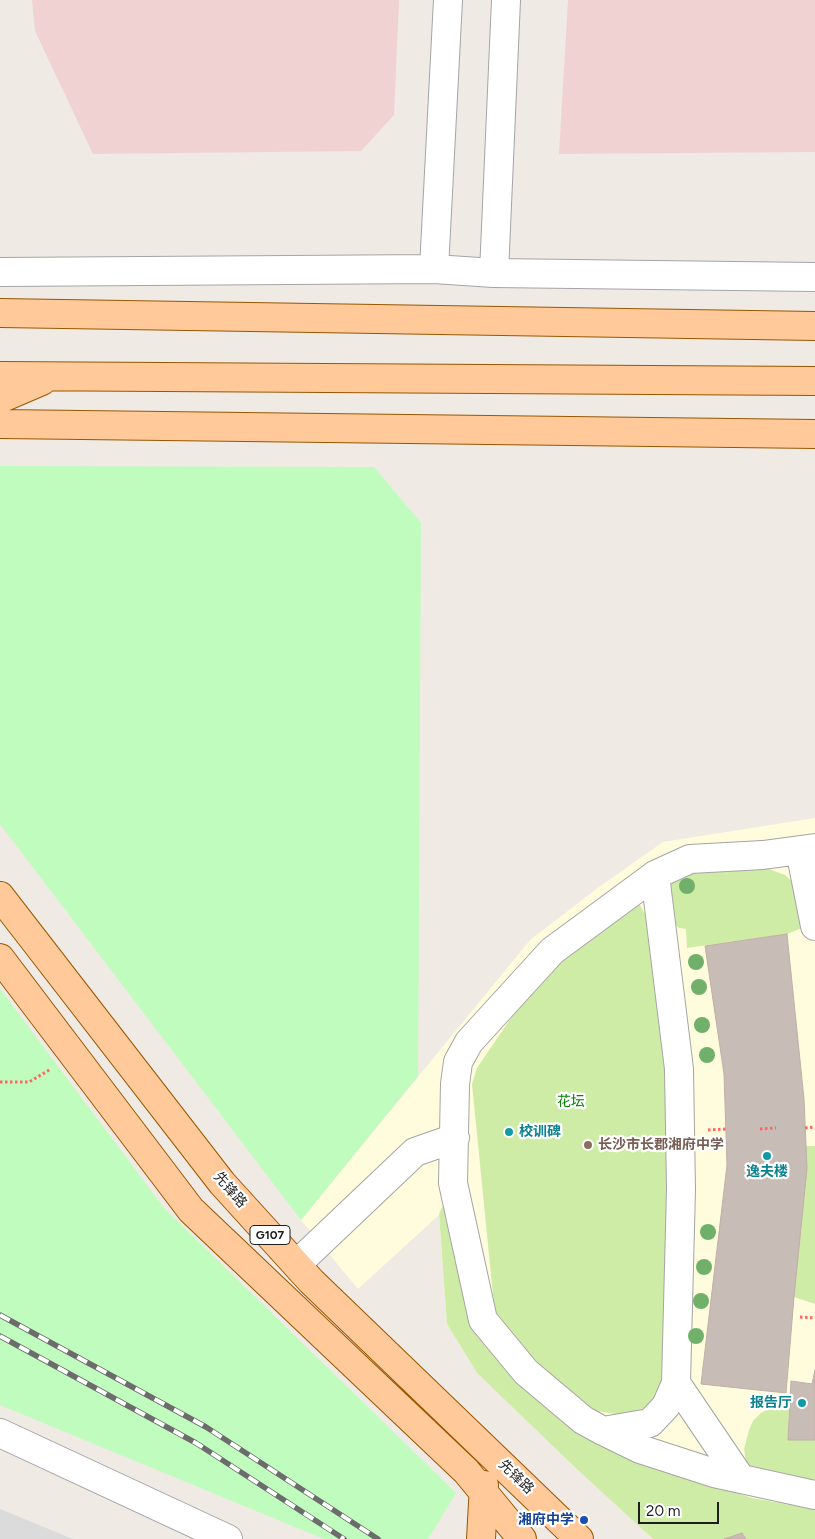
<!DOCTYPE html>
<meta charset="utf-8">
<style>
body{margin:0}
#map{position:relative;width:815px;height:1539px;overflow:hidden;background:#efeae3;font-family:Figtree,sans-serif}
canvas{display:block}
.scale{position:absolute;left:638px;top:1502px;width:81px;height:22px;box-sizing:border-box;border:2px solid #1e1e1e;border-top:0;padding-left:6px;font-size:15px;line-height:18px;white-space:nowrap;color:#1e1e1e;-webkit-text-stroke:4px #fff;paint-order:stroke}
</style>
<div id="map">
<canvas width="815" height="1539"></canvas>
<div class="scale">20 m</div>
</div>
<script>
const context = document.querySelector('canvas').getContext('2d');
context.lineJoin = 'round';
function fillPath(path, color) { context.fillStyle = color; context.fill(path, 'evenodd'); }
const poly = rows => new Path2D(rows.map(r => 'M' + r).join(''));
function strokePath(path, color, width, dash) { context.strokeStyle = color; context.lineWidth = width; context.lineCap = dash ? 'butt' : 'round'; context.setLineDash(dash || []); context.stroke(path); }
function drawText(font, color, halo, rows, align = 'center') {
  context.font = font + ' Figtree,"Noto Sans SC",sans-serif'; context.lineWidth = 4.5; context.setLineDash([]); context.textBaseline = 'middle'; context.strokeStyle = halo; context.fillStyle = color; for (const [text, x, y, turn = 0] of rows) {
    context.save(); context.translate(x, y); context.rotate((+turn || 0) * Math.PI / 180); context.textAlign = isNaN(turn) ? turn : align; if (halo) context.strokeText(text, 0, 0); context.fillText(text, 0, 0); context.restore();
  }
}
fillPath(poly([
 [0,1509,73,1539,0,1539]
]), '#dcdbdb');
fillPath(poly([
 [32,0,399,0,394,115,361,151,93,154,35,31],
 [568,0,815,0,815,152,559,154]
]), '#f1d2d3');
fillPath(poly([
 [815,818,815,1539,653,1539,477,1373,447,1324,439,1215,358,1289,301,1220,530,940,599,887,663,842]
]), '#fffcdd');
fillPath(poly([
 [761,866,785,875,796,885,807,926,787,934,687,948,686,929,679,928,673,923,667,900,672,879,693,868],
 [629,903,640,905,646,916,667,1069,668,1188,661,1386,652,1404,628,1416,590,1410,496,1325,472,1084,477,1068,513,1015,573,949],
 [806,1146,815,1146,815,1304,794,1297],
 [450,1191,498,1354,721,1488,752,1498,791,1505,815,1507,815,1539,746,1539,742,1533,724,1539,653,1539,578,1470,477,1373,447,1324,439,1214],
 [776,1405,789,1406,788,1440,815,1440,815,1481,794,1480,762,1475,746,1463,744,1449,749,1430,753,1421,761,1413]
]), '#cfeca7');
fillPath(poly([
 [0,466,374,467,421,523,418,1076,301,1220,0,824],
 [0,989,164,1208,456,1493,428,1539,324,1539,0,1405]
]), '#bffcbe');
const building = poly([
 [787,934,804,1099,807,1168,794,1297,786,1393,701,1384,727,1165,724,1074,705,946,787,934],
 [815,1370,815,1440,788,1440,791,1381,812,1384,815,1370],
 [742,1533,746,1539,724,1539,742,1533]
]);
fillPath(building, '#c7bcb6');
strokePath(building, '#c2afa5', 1);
const minor = poly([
 [434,269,448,0],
 [0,272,434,269,494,273,815,277],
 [494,273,506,0],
 [815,848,763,855,690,859,655,875,552,951,469,1042,458,1062,455,1084,453,1183,483,1320,526,1372,583,1420,603,1431,640,1449,714,1473,815,1495],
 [800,850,815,926],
 [655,875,679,1069,681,1189,676,1383,741,1479],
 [297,1264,415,1152,455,1138],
 [603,1431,650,1423,666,1406,676,1383],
 [0,1433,228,1539]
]);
const major = poly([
 [0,313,815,326],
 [0,376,815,381],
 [0,399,42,381],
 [0,424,815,434],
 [0,896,222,1183,311,1281,579,1539],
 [0,958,191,1210,466,1471,522,1539],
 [481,1539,484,1485]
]);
strokePath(minor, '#a5a5a5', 30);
strokePath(major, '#985700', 30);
strokePath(poly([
 [0,1082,29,1082,51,1069],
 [805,1128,815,1127],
 [760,1129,776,1128],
 [708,1130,727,1129],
 [800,1317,815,1318]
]), '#ff6665', 3, [2.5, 2.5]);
strokePath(minor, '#fff', 28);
strokePath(major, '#ffc999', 28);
const rail = poly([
 [0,1315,206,1427,378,1539],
 [0,1336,196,1443,344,1539]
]);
strokePath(rail, '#6c6c6c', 5.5);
strokePath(rail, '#fff', 4, [11]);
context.fillStyle = '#70b06a';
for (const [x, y] of [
 [687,886],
 [696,962],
 [699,987],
 [702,1025],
 [707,1055],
 [708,1232],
 [704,1267],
 [701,1301],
 [696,1336]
]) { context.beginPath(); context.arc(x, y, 8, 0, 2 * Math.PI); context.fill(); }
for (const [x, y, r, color] of [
 [509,1132,5,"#0f9aa8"],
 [588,1145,5,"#8d6e63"],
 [767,1156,5,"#0f9aa8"],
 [802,1403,5,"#0f9aa8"],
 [584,1520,5,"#1a4fb4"]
]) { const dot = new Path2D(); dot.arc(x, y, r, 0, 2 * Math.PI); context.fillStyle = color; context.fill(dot); strokePath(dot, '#fff', 2); }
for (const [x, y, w] of [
 [270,1235,40]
]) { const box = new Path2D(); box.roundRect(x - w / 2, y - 9.5, w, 19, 4); context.fillStyle = '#fff'; context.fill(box); strokePath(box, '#1e1e1e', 1); }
drawText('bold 12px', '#1e1e1e', null, [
 ["G107",270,1235]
]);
drawText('14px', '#088107', '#fff', [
 ["花坛",571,1102]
]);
drawText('bold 14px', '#0d838f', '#fff', [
 ["校训碑",519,1132],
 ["逸夫楼",767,1172,"center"],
 ["报告厅",792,1403,"right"]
], 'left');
drawText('bold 14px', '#785e54', '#fff', [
 ["长沙市长郡湘府中学",598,1145]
], 'left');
drawText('14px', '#1e1e1e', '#fff', [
 ["先锋路",230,1190,49],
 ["先锋路",516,1477,44]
]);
drawText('bold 14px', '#164399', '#fff', [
 ["湘府中学",574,1520]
], 'right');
</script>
